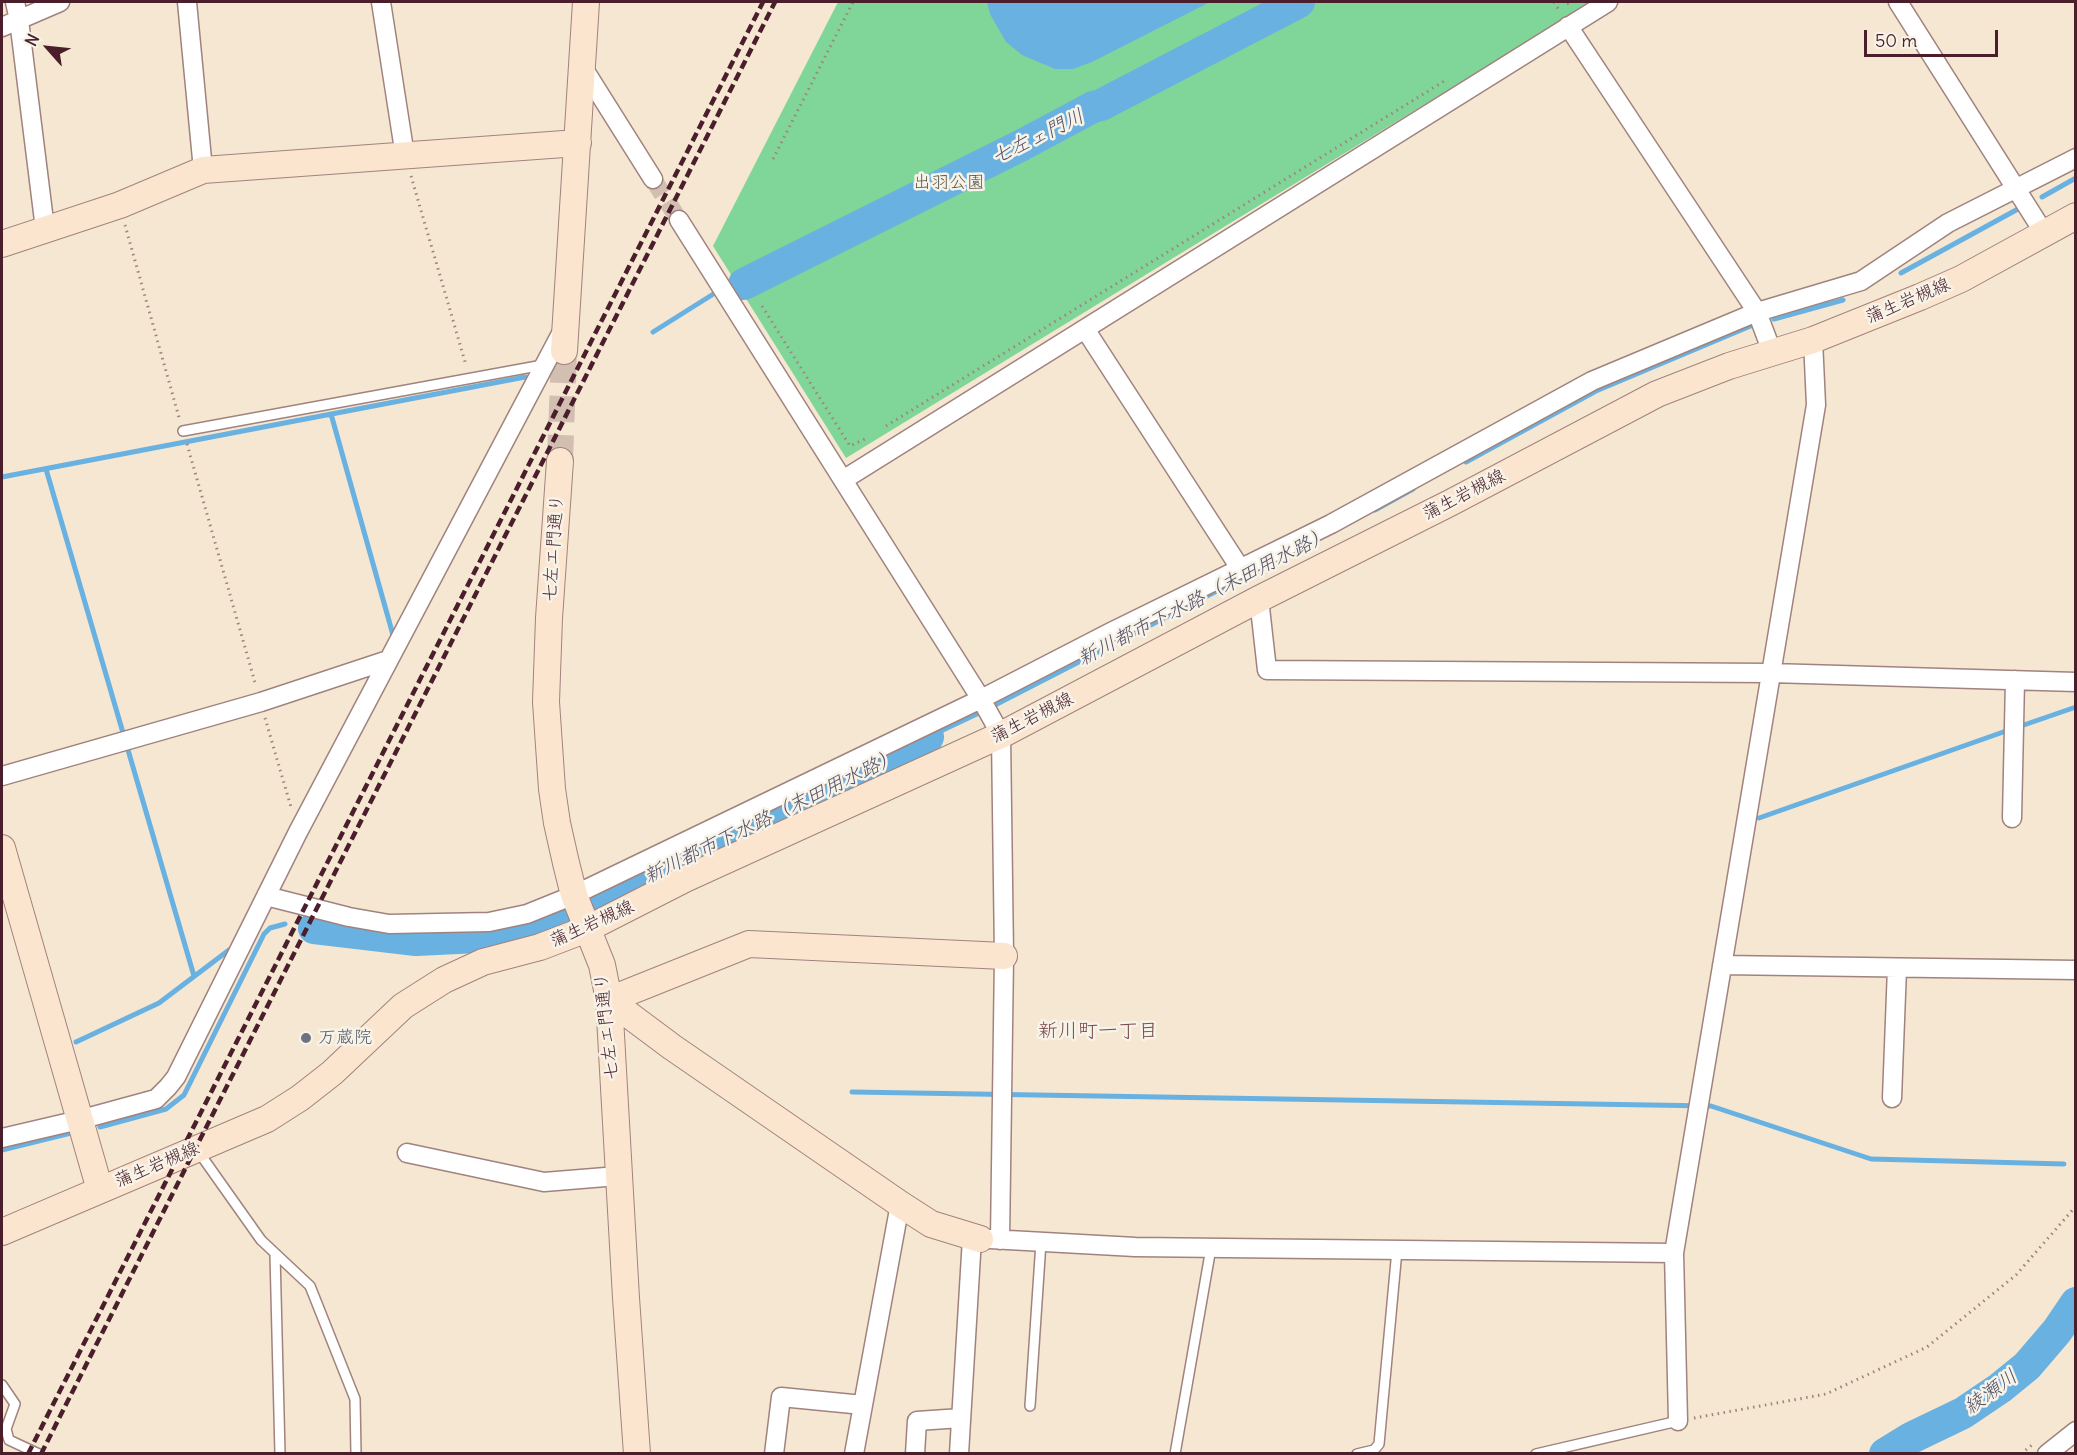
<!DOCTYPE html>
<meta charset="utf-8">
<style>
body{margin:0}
#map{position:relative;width:2077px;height:1455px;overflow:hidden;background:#f5e7d2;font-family:Delius,sans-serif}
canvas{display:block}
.frame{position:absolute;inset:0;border:3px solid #4a1f2b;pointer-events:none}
.north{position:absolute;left:18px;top:18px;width:60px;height:60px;-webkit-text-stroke:4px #f7f3e8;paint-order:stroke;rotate:297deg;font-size:16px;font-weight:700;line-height:24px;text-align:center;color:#4a1f2b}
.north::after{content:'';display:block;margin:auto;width:21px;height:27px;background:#4a1f2b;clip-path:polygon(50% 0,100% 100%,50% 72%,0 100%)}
.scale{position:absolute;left:1864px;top:30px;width:134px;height:27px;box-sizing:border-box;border:3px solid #4a1f2b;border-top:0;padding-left:8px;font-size:18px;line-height:21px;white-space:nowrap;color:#4a1f2b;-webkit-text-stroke:4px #f7f3e8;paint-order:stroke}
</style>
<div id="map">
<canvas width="2077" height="1455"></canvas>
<div class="frame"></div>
<div class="north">N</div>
<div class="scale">50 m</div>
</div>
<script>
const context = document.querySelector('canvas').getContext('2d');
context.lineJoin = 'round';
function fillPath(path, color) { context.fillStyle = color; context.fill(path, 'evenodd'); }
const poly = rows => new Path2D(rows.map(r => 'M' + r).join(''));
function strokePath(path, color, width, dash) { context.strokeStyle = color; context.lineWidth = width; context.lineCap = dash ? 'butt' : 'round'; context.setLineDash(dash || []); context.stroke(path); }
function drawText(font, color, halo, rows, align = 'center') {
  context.font = font + ' Delius,"Klee One",sans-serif'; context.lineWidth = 5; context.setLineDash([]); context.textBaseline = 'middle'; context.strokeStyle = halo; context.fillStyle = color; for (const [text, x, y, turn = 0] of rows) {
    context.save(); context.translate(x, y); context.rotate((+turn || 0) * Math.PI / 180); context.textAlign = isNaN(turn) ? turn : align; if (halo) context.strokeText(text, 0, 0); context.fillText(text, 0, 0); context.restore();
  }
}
fillPath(poly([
 [838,2,1592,2,846,458,713,246]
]), '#80d699');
fillPath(poly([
 [987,2,1210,2,1092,62,1073,69,1055,69,1022,55,1006,42,990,14]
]), '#69b1e0');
strokePath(poly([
 [2042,197,2076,178],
 [1901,273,2018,209],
 [1774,319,1843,300],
 [653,332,715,293,744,284],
 [331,414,393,635],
 [1466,462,1596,391,1753,325],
 [46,469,194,976],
 [2,477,525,377],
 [1375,510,1413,489],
 [995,705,1244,577],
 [2018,727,2076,707],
 [928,737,981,712],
 [1759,818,2009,730],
 [76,1042,159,1003,229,950],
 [852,1092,1711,1106,1871,1159,2064,1164],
 [100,1127,166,1109,184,1095,264,934,270,928,285,924],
 [2,1150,71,1133]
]), '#69b1e0', 5);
strokePath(poly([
 [744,284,1022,145,1093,107,1101,105,1299,2],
 [592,904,685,857,872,769,928,737],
 [314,928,416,940,479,937,520,931,567,916],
 [1885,1454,1911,1438,1963,1413,2000,1388,2027,1366,2057,1331,2076,1303]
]), '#69b1e0', 32);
strokePath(poly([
 [653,179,679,220]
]), '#d3bfb1', 18, [18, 9]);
strokePath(poly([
 [560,461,564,351]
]), '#d3bfb1', 26, [26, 13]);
const lane = poly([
 [183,431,543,365],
 [198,1151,261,1240,310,1286,355,1399,356,1454],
 [275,1254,280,1454],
 [2,1385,15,1404,6,1429,9,1440,39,1454],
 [1030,1406,1041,1242],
 [1175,1454,1211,1248],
 [1357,1454,1374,1450,1379,1444,1397,1250],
 [1536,1454,1678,1421]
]);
const street = poly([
 [15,2,19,20,45,229],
 [187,2,203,170],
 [381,2,405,156],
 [1898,2,2044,233],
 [1568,26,1757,312,1772,352],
 [2,27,60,2],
 [582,66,653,179],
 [679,220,981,699,1001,735,1004,956,1000,1240],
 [1085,329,1240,568],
 [843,480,1608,2],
 [1259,599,1267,670,1771,673,2076,682],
 [2,776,261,702,388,660],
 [2012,818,2015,680],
 [266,896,349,917,389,924,489,922,527,914,574,895,981,699,1111,632,1331,524,1592,381,1757,312,1861,281,1948,223,2076,158],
 [1722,965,2076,970],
 [1892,1098,1897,968],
 [2,1138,79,1120,156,1099,168,1087,176,1077,298,832,563,330],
 [407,1153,544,1182,618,1176],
 [990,1239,1135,1247,1674,1253],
 [1678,1421,1674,1253,1816,405,1813,340],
 [774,1454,781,1397,863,1405],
 [854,1454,900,1204],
 [915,1454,917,1421,961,1418],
 [959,1454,972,1238],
 [2047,1454,2076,1431]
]);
const secondary = poly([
 [2,244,120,205,203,170,578,143],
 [564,351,586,2],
 [560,461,549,618,546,702,552,789,557,823,566,863,574,895,602,965,609,1000,626,1298,637,1454],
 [2,848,100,1190],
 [2,1232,267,1119,300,1098,332,1073,403,1006,444,980,483,962,540,947,587,929,685,879,1001,735,1259,599,1450,503,1657,394,1729,366,1813,340,1920,297,1961,279,2076,216],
 [980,1239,931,1224,900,1204,672,1047,609,1000,749,944,1004,956]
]);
strokePath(lane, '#a0837e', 12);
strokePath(street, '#a0837e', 21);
strokePath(secondary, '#a0837e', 28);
strokePath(poly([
 [1554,2,1560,12],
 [1567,4,1571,2],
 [773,159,853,2],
 [411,176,466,365],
 [125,225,180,421],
 [762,306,850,446,867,438],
 [886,426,1446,80],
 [187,444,256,686],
 [265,718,291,807],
 [1694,1418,1826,1394,1927,1347,2016,1275,2076,1206],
 [2021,1454,2032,1445]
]), '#a0837e', 3, [1.5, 4.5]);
strokePath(lane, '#fff', 9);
strokePath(street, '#fff', 18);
strokePath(secondary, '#fce5cf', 26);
strokePath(poly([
 [28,1454,763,2],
 [41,1454,775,2]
]), '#4a1f2b', 4.5, [9, 4.5]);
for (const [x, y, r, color] of [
 [306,1038,6,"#6b7280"]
]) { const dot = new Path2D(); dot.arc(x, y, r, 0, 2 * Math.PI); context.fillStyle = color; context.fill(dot); strokePath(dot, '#f7f3e8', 2); }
drawText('18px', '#5a564c', '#f7f3e8', [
 ["出羽公園",949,183]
]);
drawText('18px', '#4a1f2b', '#f7f3e8', [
 ["蒲生岩槻線",1908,301,-23],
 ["蒲生岩槻線",1464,495,-27],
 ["七左エ門通り",554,548,-86],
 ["蒲生岩槻線",1032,718,-27],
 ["蒲生岩槻線",592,924,-24],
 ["七左エ門通り",607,1026,-96],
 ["蒲生岩槻線",157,1165,-23]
]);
drawText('18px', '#5b616d', '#f7f3e8', [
 ["万蔵院",318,1038]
], 'left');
drawText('italic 20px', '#55526a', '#f7f3e8', [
 ["七左ェ門川",1038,137,-26],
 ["新川都市下水路（末田用水路）",1204,597,-27],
 ["新川都市下水路（末田用水路）",771,817,-26],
 ["綾瀬川",1991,1392,-36]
]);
drawText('20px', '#7a4b4d', '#f7f3e8', [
 ["新川町一丁目",1098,1031]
]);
</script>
